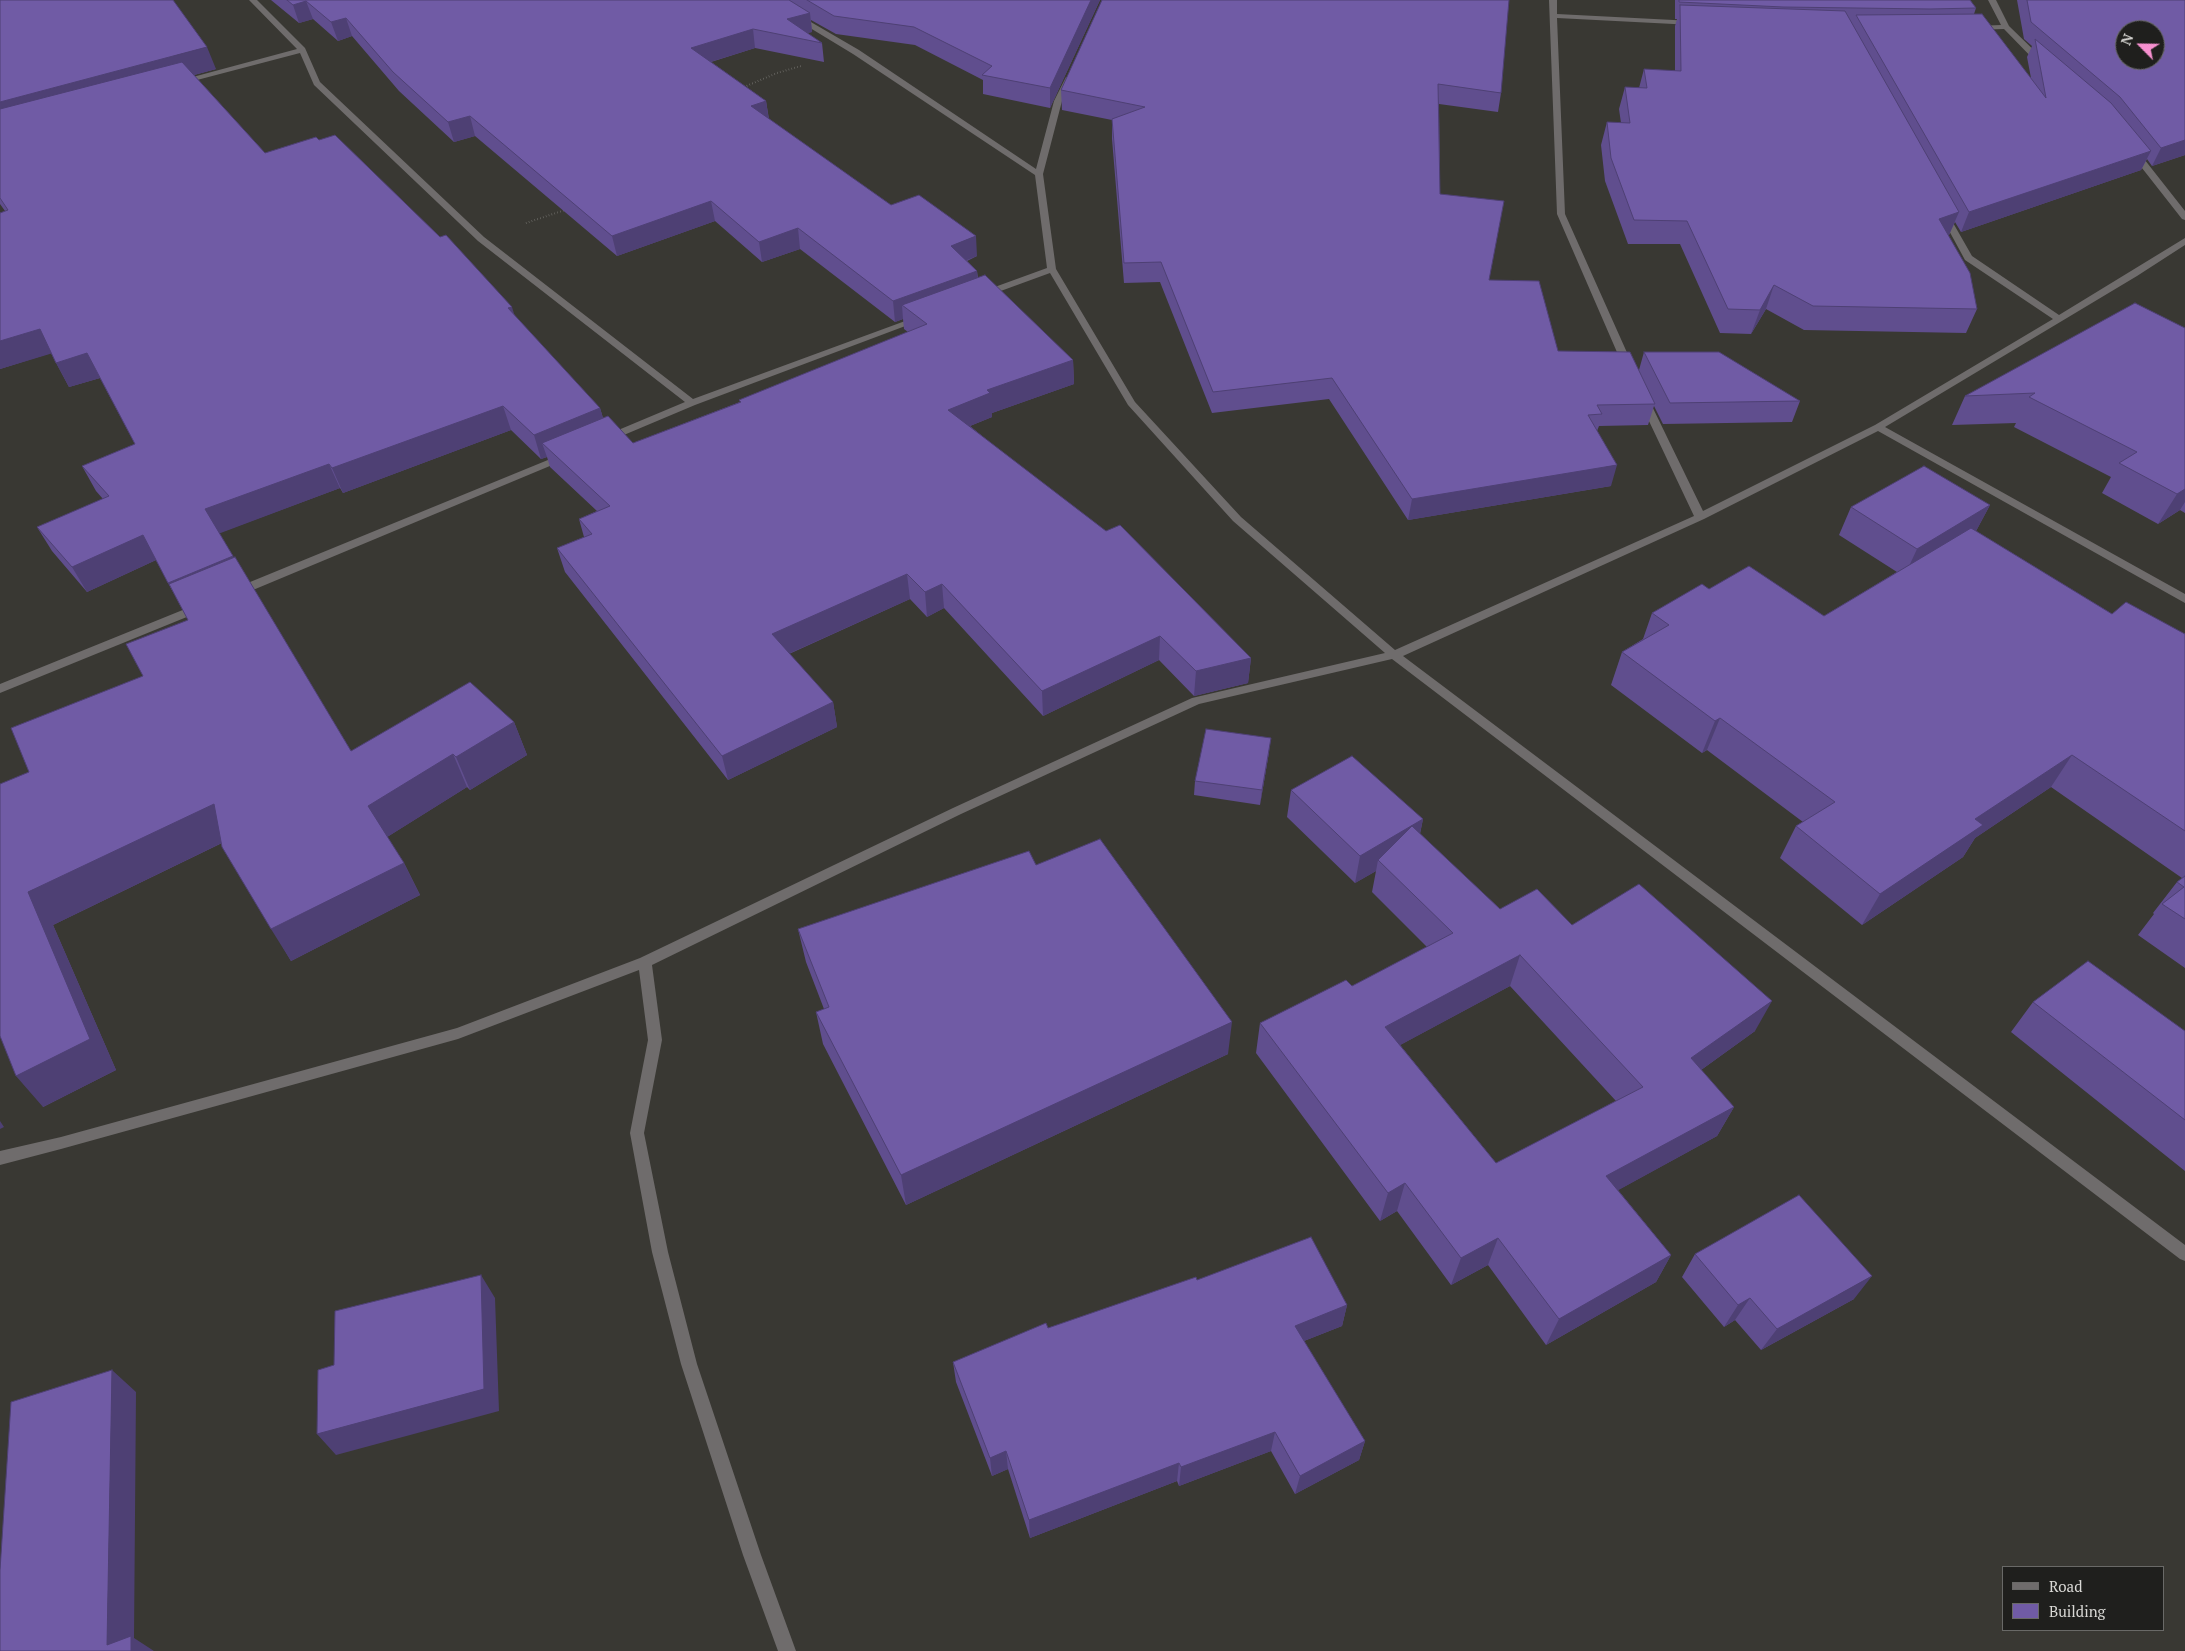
<!DOCTYPE html>
<style>
body{margin:0}
#map{position:relative;width:2185px;height:1651px;overflow:hidden;background:#393833;font-family:"PT Serif",serif}
canvas{display:block}
.legend{position:absolute;left:2002px;top:1566px;width:162px;height:65px;box-sizing:border-box;background:#1f1f1d;border:1px solid #696967;margin:0;padding:6px 9px;list-style:none;font-size:15px;color:#d9d8d5}
.legend li{display:flex;align-items:center;gap:10px;height:25px}
.legend b{width:25px;border:1px solid #696967}
.north{position:absolute;left:2115px;top:20px;width:50px;height:50px;box-sizing:border-box;background:#1f1f1d;border:1px solid #696967;border-radius:50%;rotate:293deg;font-size:14px;font-weight:700;line-height:20px;text-align:center;color:#d9d8d5}
.north::after{content:'';display:block;margin:auto;width:18px;height:22px;background:#f690cf;clip-path:polygon(50% 0,100% 100%,50% 72%,0 100%)}
</style>
<div id="map">
<canvas width="2185" height="1651"></canvas>
<ul class="legend">
<li><b style="height:6px;background:#6f6c6c"></b>Road</li>
<li><b style="height:14px;background:#705ba5"></b>Building</li>
</ul>
<div class="north">N</div>
</div>
<script>
const context = document.querySelector('canvas').getContext('2d');
context.lineJoin = 'round';
const poly = rows => new Path2D(rows.map(r => 'M' + r).join(''));
function strokePath(path, color, width, dash) { context.strokeStyle = color; context.lineWidth = width; context.lineCap = dash ? 'butt' : 'round'; context.setLineDash(dash || []); context.stroke(path); }
function fillPath(path, color) { context.fillStyle = color; context.fill(path, 'evenodd'); }
strokePath(poly([
 [744,87,777,73,801,66],
 [526,223,568,209]
]), '#7b7a76', 2, [0.5, 2.5]);
fillPath(poly([
 [249,0,257,0,305,48,320,82,484,237,693,399,916,317,919,316,924,319,695,405,612,440,604,440,604,436,685,402,478,241,314,85,300,53,178,85,178,81,297,49,249,0],
 [764,0,773,0,859,50,1036,169,1054,101,1066,77,1072,77,1073,79,1062,101,1043,174,1056,269,1135,402,1241,517,1395,650,1694,516,1639,400,1641,398,1644,397,1649,400,1703,511,1875,425,2053,319,1965,260,1940,214,1941,212,1948,214,1972,256,2059,315,2185,238,2185,245,2137,276,1885,427,2185,594,2185,603,1878,431,1704,519,1403,656,2185,1245,2185,1261,2180,1259,1392,659,1199,704,961,814,652,965,662,1040,644,1133,668,1252,697,1364,761,1555,796,1651,778,1651,743,1555,681,1364,652,1252,630,1133,648,1040,639,970,458,1039,61,1149,0,1165,0,1151,61,1137,457,1028,640,958,953,808,1192,698,1385,653,1233,521,1128,405,1050,273,987,296,981,296,981,292,1047,268,1035,175,853,54,764,0],
 [1549,0,1557,0,1557,14,1693,21,1697,23,1693,25,1557,18,1565,214,1633,366,1628,369,1623,366,1557,214,1549,0],
 [1988,0,1996,0,2009,26,2046,62,2046,66,2040,66,2004,29,1973,30,1973,26,1976,26,2001,25,1988,0],
 [2131,150,2137,150,2185,211,2185,220,2182,219,2131,154,2131,150],
 [565,453,569,454,569,458,241,595,237,596,232,592,233,589,565,453],
 [200,603,206,607,204,610,0,693,0,684,200,603]
]), '#6f6c6c');
fillPath(poly([
 [0,0,216,69,194,75,265,153,514,315,600,408,603,418,633,443,740,402,739,400,908,332,904,329,903,319,895,322,800,249,762,262,715,221,617,256,475,136,454,142,399,91,352,36,338,41,313,19,299,23,271,0,1100,0,1050,108,983,94,983,80,915,45,836,34,811,20,812,32,807,33,822,43,824,62,755,48,711,62,766,101,769,119,891,205,977,256,967,261,977,271,978,278,1073,360,1074,384,992,413,992,417,970,426,1251,658,1248,683,1194,696,1159,660,1043,716,944,608,927,617,910,599,789,654,833,702,837,727,728,780,565,572,557,548,584,537,579,519,597,511,550,467,547,457,541,459,511,430,343,493,340,488,219,533,351,751,514,722,527,755,470,790,467,787,387,837,404,863,420,895,291,961,222,843,53,925,116,1070,43,1107,29,772,143,676,188,620,156,560,87,592,52,551,37,527,103,499,96,491,82,466,135,444,100,378,69,387,51,353,0,369,0,213,5,211,0,204],
 [1102,0,1501,93,1498,112,1439,104,1440,194,1489,280,1558,351,1639,370,1644,352,1800,401,1792,422,1663,424,1654,406,1648,425,1599,426,1597,431,1611,486,1408,520,1329,399,1212,413,1160,282,1124,283,1112,139,1112,120,1062,110,1061,90],
 [1675,0,1970,0,1976,8,1974,14,2031,78,2027,57,2032,46,2024,39,2017,0,2185,0,2185,155,2152,166,2147,159,2141,170,1961,232,1955,222,1949,235,1948,236,1977,309,1966,333,1804,330,1766,309,1751,334,1720,333,1680,244,1628,244,1605,181,1601,145,1607,122,1621,123,1619,109,1625,87,1639,88,1644,69,1675,71,1675,26,1677,19,1675,19],
 [2185,328,2185,513,2180,510,2158,524,2102,493,2111,477,2014,427,2016,423,1952,425,1965,396],
 [1990,505,1976,531,2112,614,2185,634,2185,968,2138,935,2154,914,2153,913,2177,882,2182,878,2051,787,1975,838,1963,857,1862,925,1780,858,1796,826,1803,822,1707,750,1702,753,1611,685,1622,652,1643,639,1652,613,1709,589,1824,616,1897,572,1839,535,1851,507],
 [1269,752,1260,805,1194,795,1195,781],
 [1291,790,1423,819,1420,834,1500,909,1572,925,1755,1031,1701,1070,1734,1107,1717,1136,1618,1190,1671,1255,1656,1282,1546,1345,1488,1265,1451,1285,1397,1211,1380,1221,1256,1053,1260,1023,1352,986,1427,947,1372,892,1376,871,1355,883,1287,817],
 [1510,986,1616,1101,1496,1163,1400,1045],
 [1036,865,1228,1054,906,1205,823,1044,816,1012,824,1009,806,962,798,929],
 [2033,1002,2185,1031,2185,1171,2011,1032],
 [1695,1254,1854,1299,1761,1350,1735,1320,1724,1327,1682,1277],
 [1197,1280,1347,1305,1342,1326,1304,1341,1365,1441,1359,1460,1295,1494,1271,1451,1179,1486,1177,1481,1030,1538,1008,1469,992,1476,956,1382,953,1362,1048,1328]
]), '#604e8e');
fillPath(poly([
 [1091,0,1100,0,1050,108,1050,88],
 [306,1,313,19,299,23,293,5],
 [810,13,812,32,793,37,787,19],
 [346,18,352,36,338,41,331,22],
 [753,29,755,48,694,67,691,48],
 [207,47,216,69,0,128,0,102],
 [766,101,769,121,751,106],
 [470,116,475,136,454,142,448,122],
 [2185,140,2185,155,2152,166,2161,148],
 [2151,151,2141,170,1961,232,1969,212],
 [711,201,715,221,617,256,612,236],
 [1959,212,1949,235,1929,242,1939,219],
 [798,228,800,249,762,262,759,242],
 [976,236,977,256,952,266,951,246],
 [977,271,978,291,902,305,903,319,895,322,893,301],
 [1774,285,1766,309,1751,334,1760,310],
 [512,307,519,330,508,308],
 [40,329,53,353,0,369,0,341],
 [87,353,100,378,69,387,56,363],
 [1073,360,1074,384,992,413,992,417,950,434,948,410,987,390],
 [503,406,511,430,343,493,332,468],
 [600,408,607,432,542,443,547,457,541,459,534,435],
 [329,464,340,488,218,534,205,509],
 [1617,465,1611,486,1408,520,1412,499],
 [2185,489,2185,502,2180,510,2158,524,2177,494],
 [1990,505,1975,533,1904,577,1917,549],
 [143,535,156,560,87,592,72,567],
 [233,556,246,581,182,607,168,583],
 [907,574,910,599,777,659,772,634],
 [942,584,944,608,927,617,925,592],
 [1160,636,1159,660,1043,716,1042,691],
 [1251,658,1248,683,1194,696,1196,671],
 [833,702,837,727,728,780,722,756],
 [1720,718,1707,750,1702,753,1715,721],
 [514,722,527,755,470,790,456,757],
 [1271,738,1269,752,1260,805,1262,790],
 [453,754,467,787,384,839,368,806],
 [2072,755,2051,787,1975,838,1963,857,1862,925,1880,894,1975,819],
 [214,804,234,837,53,925,116,1070,43,1107,16,1076,28,892],
 [1423,819,1417,847,1378,860,1376,871,1355,883,1360,856],
 [404,863,420,895,291,961,271,929],
 [1520,955,1510,986,1378,1057,1385,1027],
 [1772,1001,1755,1031,1676,1088,1691,1058],
 [1232,1022,1228,1054,906,1205,901,1175],
 [1734,1107,1717,1136,1593,1204,1606,1176],
 [0,1121,4,1127,0,1129],
 [1405,1183,1397,1211,1380,1221,1388,1193],
 [1498,1238,1488,1265,1451,1285,1461,1258],
 [1671,1255,1656,1282,1546,1345,1559,1319],
 [481,1275,495,1298,499,1411,336,1455,317,1434],
 [1872,1276,1854,1299,1761,1350,1777,1329],
 [1750,1298,1735,1320,1724,1327,1738,1305],
 [1347,1305,1342,1326,1291,1346,1295,1326],
 [112,1370,136,1392,134,1638,154,1651,117,1651,107,1645],
 [1275,1432,1271,1451,1179,1486,1181,1467],
 [1365,1441,1359,1460,1295,1494,1300,1476],
 [1006,1451,1008,1469,992,1476,990,1458],
 [1179,1463,1177,1481,1030,1538,1029,1520]
]), '#4e4074');
const building = poly([
 [0,0,173,0,207,47,0,102,0,0],
 [287,0,789,0,810,13,787,19,822,43,753,29,691,48,766,101,751,106,891,205,919,195,976,236,951,246,977,271,893,301,798,228,759,242,711,201,612,236,470,116,448,122,393,72,346,18,331,22,306,1,293,5,287,0],
 [807,0,1091,0,1050,88,982,75,992,66,914,27,834,16,807,0],
 [1102,0,1509,0,1501,93,1438,84,1440,194,1504,201,1489,280,1539,281,1558,351,1630,352,1655,404,1597,405,1602,414,1588,415,1617,465,1412,499,1332,378,1213,392,1161,262,1124,263,1112,119,1145,107,1061,90,1102,0],
 [1679,0,1970,0,1976,8,1930,9,1783,7,1679,2,1679,0],
 [2027,0,2185,0,2185,140,2161,148,2120,97,2031,22,2027,0],
 [2125,30,2155,30,2155,60,2125,60,2125,30],
 [1680,5,1845,11,1959,212,1939,219,1970,273,1977,309,1813,306,1774,285,1760,310,1728,309,1687,221,1634,220,1611,158,1607,122,1630,123,1625,87,1647,88,1644,69,1681,71,1680,5],
 [1982,14,2046,98,2035,39,2111,103,2151,151,1969,212,1856,15,1982,14],
 [182,62,265,153,316,137,319,140,335,135,440,237,446,235,512,307,508,308,600,408,534,435,503,406,332,468,329,464,205,509,233,556,168,583,143,535,72,567,37,527,109,496,82,466,135,444,87,353,56,363,40,329,0,341,0,213,8,210,0,198,0,109,182,62],
 [985,275,1073,360,987,390,990,393,948,410,1106,531,1120,525,1251,658,1196,671,1160,636,1042,691,942,584,925,592,907,574,772,634,833,702,722,756,557,548,592,534,579,519,610,506,542,443,608,416,633,443,741,402,739,400,927,324,902,305,985,275],
 [2135,303,2185,328,2185,489,2177,494,2119,463,2137,452,2029,397,2035,393,1965,396,2135,303],
 [1644,352,1719,352,1800,401,1670,403,1644,352],
 [1924,466,1990,505,1917,549,1851,507,1924,466],
 [1971,528,2112,614,2126,602,2185,634,2185,831,2072,755,1975,819,1983,825,1880,894,1796,826,1835,802,1720,718,1715,721,1622,652,1669,625,1652,613,1702,584,1709,589,1749,566,1824,616,1971,528],
 [235,557,351,751,470,682,514,722,456,757,453,754,368,806,404,863,271,929,222,847,214,804,28,892,90,1039,16,1076,0,1036,0,784,29,772,11,728,143,676,126,644,188,620,169,584,235,557],
 [1206,729,1271,738,1262,790,1195,781,1206,729],
 [1352,756,1423,819,1360,856,1291,790,1352,756],
 [1412,826,1500,909,1537,889,1572,925,1639,884,1772,1001,1691,1058,1734,1107,1606,1176,1671,1255,1559,1319,1498,1238,1461,1258,1405,1183,1388,1193,1260,1023,1346,980,1352,986,1453,933,1378,860,1412,826],
 [1520,955,1643,1087,1496,1163,1385,1027,1520,955],
 [1100,839,1232,1022,901,1175,816,1012,829,1007,798,929,1029,851,1036,865,1100,839],
 [2185,876,2185,919,2162,904,2184,887,2177,882,2185,876],
 [2088,961,2185,1031,2185,1120,2033,1002,2088,961],
 [1799,1195,1872,1276,1777,1329,1750,1298,1738,1305,1695,1254,1799,1195],
 [1311,1237,1347,1305,1295,1326,1365,1441,1300,1476,1275,1432,1181,1467,1179,1463,1029,1520,1006,1451,990,1458,953,1362,1046,1323,1048,1328,1196,1277,1197,1280,1311,1237],
 [481,1275,484,1389,317,1434,318,1370,334,1365,335,1311,481,1275],
 [112,1370,107,1645,131,1636,131,1651,0,1651,0,1570,11,1402,112,1370]
]);
fillPath(building, '#705ba5');
strokePath(building, '#4e4074', 1);
</script>
